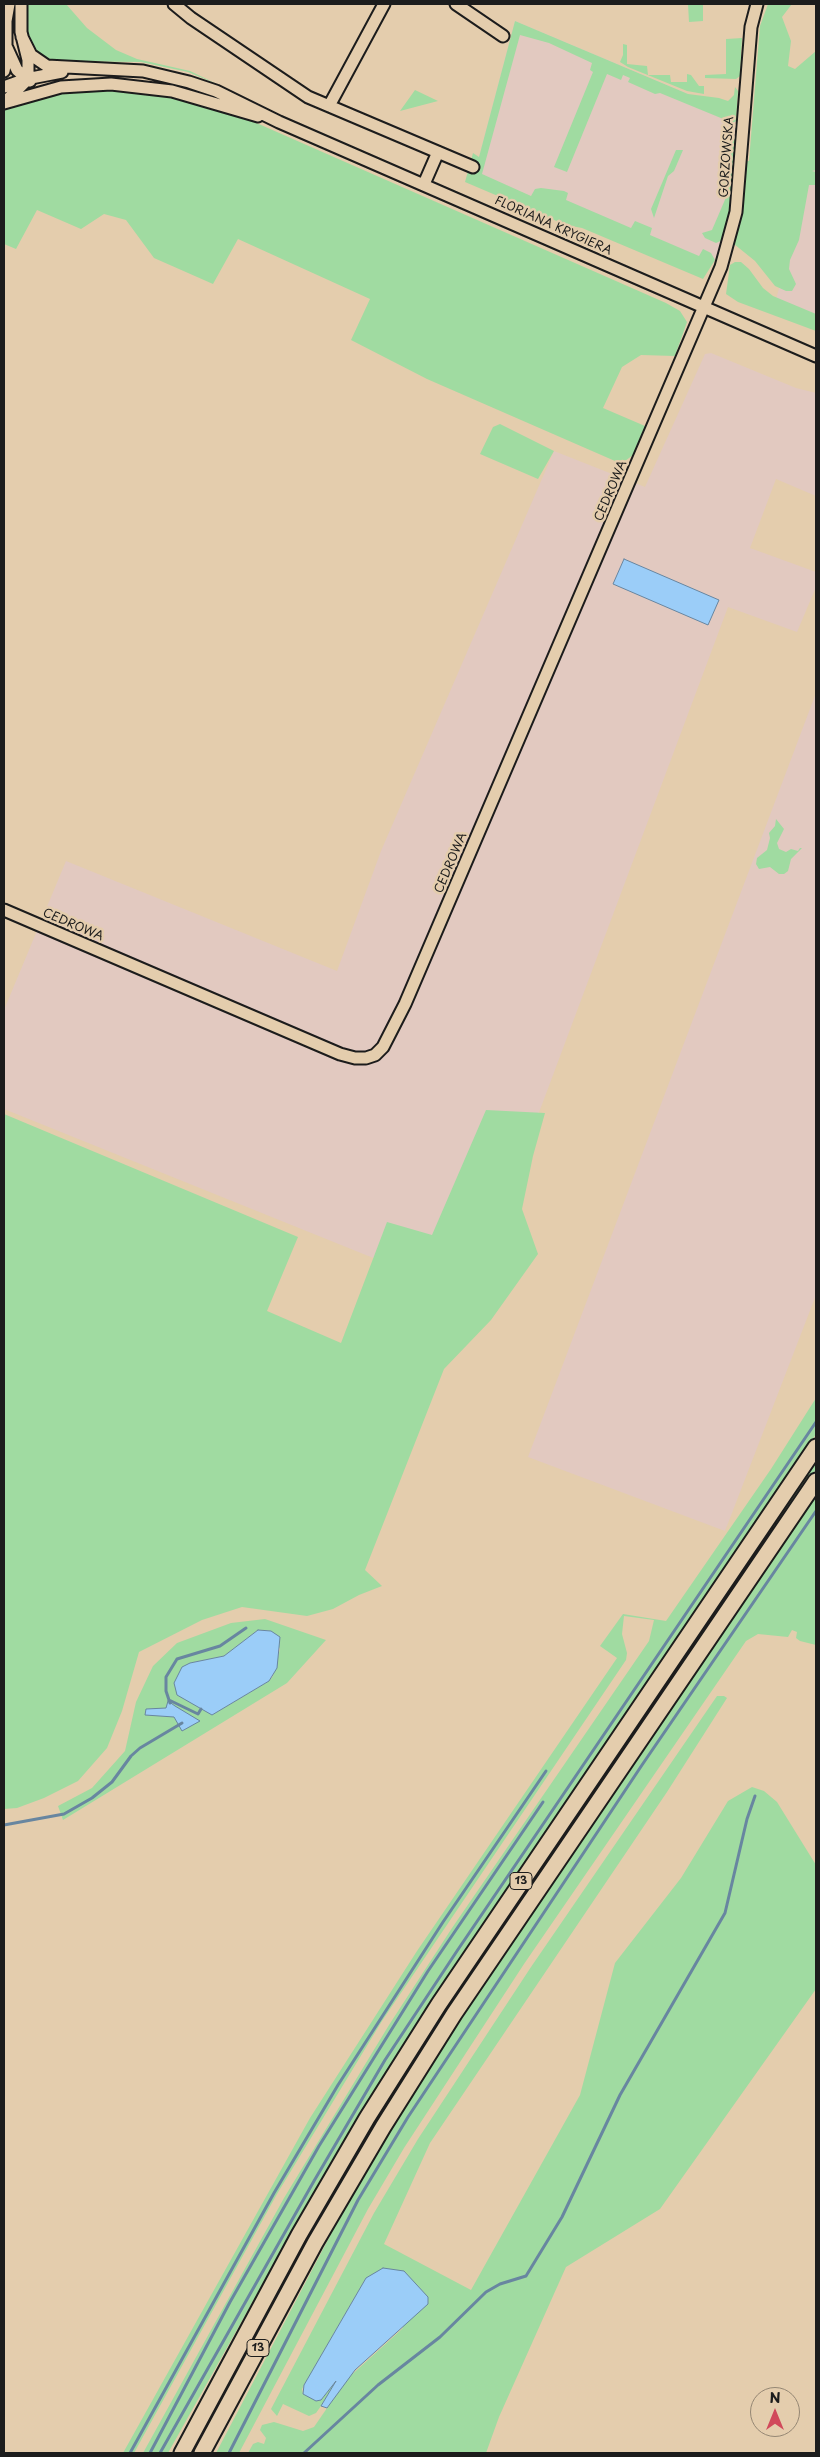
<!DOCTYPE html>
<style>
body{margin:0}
#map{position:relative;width:820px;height:2457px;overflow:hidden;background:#e4cdad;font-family:"Playpen Sans",sans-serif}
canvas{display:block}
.frame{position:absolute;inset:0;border:5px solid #1c1c1c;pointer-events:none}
.north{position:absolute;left:750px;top:2387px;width:50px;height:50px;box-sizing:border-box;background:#e4cdad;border:1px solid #948673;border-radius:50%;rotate:0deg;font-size:14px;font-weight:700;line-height:20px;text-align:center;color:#1c1c1c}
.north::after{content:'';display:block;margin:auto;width:18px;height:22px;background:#d1495b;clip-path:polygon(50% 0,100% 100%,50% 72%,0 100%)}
</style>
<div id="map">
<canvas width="820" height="2457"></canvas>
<div class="frame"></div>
<div class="north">N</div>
</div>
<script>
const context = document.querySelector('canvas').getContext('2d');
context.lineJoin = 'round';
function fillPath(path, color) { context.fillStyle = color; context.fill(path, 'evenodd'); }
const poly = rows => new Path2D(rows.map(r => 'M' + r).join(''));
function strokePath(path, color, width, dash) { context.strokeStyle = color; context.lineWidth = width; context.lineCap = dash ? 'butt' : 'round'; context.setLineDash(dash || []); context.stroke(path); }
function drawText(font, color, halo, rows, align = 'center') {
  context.font = font + ' "Playpen Sans",sans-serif'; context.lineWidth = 5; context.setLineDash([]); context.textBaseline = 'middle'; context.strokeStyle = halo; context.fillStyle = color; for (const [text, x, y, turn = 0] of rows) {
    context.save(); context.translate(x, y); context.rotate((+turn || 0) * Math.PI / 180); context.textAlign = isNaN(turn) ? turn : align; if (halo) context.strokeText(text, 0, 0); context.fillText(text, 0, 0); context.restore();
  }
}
fillPath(poly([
 [515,21,736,114,731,192,732,193,723,237,714,262,638,242,475,172],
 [812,170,816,170,816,326,773,310],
 [711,353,796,388,816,393,816,496,776,479,750,548,816,572,816,587,797,632,728,607,470,1297,4,1109,4,1010,66,861,337,971,381,851,554,451,645,487,705,354],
 [816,693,816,1295,725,1531,528,1457]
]), '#e2c9c0');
fillPath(poly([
 [27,4,66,4,87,28,116,50,137,59,190,71,219,85,188,72,141,62,47,61,33,50,27,36],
 [688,4,703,4,703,21,689,22],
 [768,4,792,4,782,17,791,41,788,66,795,69,816,51,816,170,812,171,816,172,816,185,809,185,799,240,790,260,789,269,796,284,792,291,786,291,775,286,755,261,734,244,742,212,745,161,749,161,760,26],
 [515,21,688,94,719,98,728,101,734,95,735,87,738,91,736,121,733,123,660,93,655,94,628,82,630,78,623,75,621,80,607,74,567,172,554,167,593,72,590,70,592,63,549,43,520,35,482,174,531,196,535,189,541,188,564,191,568,193,566,200,631,228,635,221,652,228,650,235,699,256,703,249,711,253,715,260,703,279,582,228,566,225,465,182,473,153,479,157],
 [742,38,740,76,736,79,705,78,705,75,726,74,726,39],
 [623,44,627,45,627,64,647,66,648,75,670,75,671,82,687,82,687,74,691,75,699,86,704,86,704,94,687,91,628,67,620,62,623,55],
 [109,88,171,97,236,114,666,303,680,311,687,322,675,356,641,355,622,367,603,408,645,426,633,455,625,461,615,461,427,379,351,340,370,299,238,239,213,284,154,258,126,220,104,214,81,229,37,210,16,249,4,244,4,109,43,96,78,90],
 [415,90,438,101,400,111],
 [730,132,735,140,731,210,723,240,716,243,705,238,702,233,712,230,727,195,726,191,719,191,720,179,730,156,721,137,724,133],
 [676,150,683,150,674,171,668,176,654,218,651,209],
 [735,262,741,262,749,269,763,288,773,296,816,314,816,331,738,302,726,294,730,265],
 [500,424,554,451,538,479,480,454,493,427],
 [776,819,784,829,777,843,779,849,786,852,791,849,798,851,800,848,802,848,791,859,788,871,784,874,779,874,770,867,759,869,756,864,757,858,767,850,770,838,769,833,775,826],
 [486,1110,545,1113,533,1156,522,1209,538,1254,491,1320,444,1369,365,1570,382,1586,359,1595,333,1609,307,1616,242,1607,202,1620,139,1652,122,1711,107,1748,78,1781,44,1798,17,1808,4,1809,4,1114,298,1237,267,1311,341,1343,387,1222,432,1235],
 [816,1398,816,1434,786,1482,427,2007,318,2185,168,2453,143,2453,284,2198,389,2025,452,1928,649,1641,654,1620,624,1616,622,1634,627,1653,626,1660,382,2021,277,2194,134,2453,123,2453,310,2118,417,1951,617,1658,600,1646,623,1614,666,1621,771,1469],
 [816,1458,816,1469,801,1492,493,1944,196,2453,188,2453,267,2306,390,2091,545,1858],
 [816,1494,816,1645,800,1641,796,1638,797,1632,792,1630,788,1637,758,1634,746,1641,524,1964,404,2148,368,2209,239,2453,216,2453,343,2211,408,2100,505,1951],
 [265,1619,326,1640,287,1683,63,1820,58,1806,92,1788,125,1751,136,1702,153,1666,177,1643,231,1623],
 [258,1630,271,1631,280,1649,273,1676,269,1681,212,1715,190,1663,224,1656],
 [717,1696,724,1696,727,1698,667,1792,430,2143,384,2244,471,2290,580,2095,615,1963,681,1878,728,1801,752,1787,764,1791,777,1802,816,1865,816,1989,660,2209,566,2267,499,2417,486,2453,248,2453,253,2444,258,2442,264,2444,266,2438,260,2430,262,2425,274,2422,303,2431,314,2427,347,2379,403,2328,366,2278,302,2389,303,2394,321,2400,338,2378,321,2406,316,2413,309,2416,283,2404,277,2416,271,2409,374,2213,418,2139,531,1967]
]), '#a0dba1');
const water = poly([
 [624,559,719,600,708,625,613,584,624,559],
 [258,1630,271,1631,280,1637,277,1668,269,1681,212,1715,177,1695,174,1683,182,1667,190,1663,224,1656,258,1630],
 [168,1701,175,1706,200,1721,182,1731,174,1717,145,1715,146,1709,166,1708,168,1701],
 [383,2268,404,2271,428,2297,428,2304,355,2370,327,2408,321,2406,336,2381,321,2400,316,2401,303,2394,304,2385,366,2278,383,2268]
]);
fillPath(water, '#9bcdf8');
strokePath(water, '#6886a0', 1);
strokePath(poly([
 [169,1700,166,1691,166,1677,177,1659,220,1646,246,1628],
 [170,1703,169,1700,198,1714,201,1709],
 [4,1825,64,1814,92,1798,112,1782,131,1756,140,1748,182,1723],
 [130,2453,274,2193,338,2085,443,1922,546,1771],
 [150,2453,230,2302,319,2146,428,1971,543,1802],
 [160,2453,314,2181,385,2060,457,1951,816,1422],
 [229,2453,358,2200,408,2117,642,1765,816,1511],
 [304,2453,378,2385,440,2337,486,2292,500,2284,526,2276,562,2217,620,2095,725,1913,747,1819,755,1796]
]), '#6886a0', 3);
const minor = poly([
 [174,4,191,18,308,97,473,167],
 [456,4,503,36],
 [22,37,31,55,47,66,143,71,189,82,216,91,279,122,816,356],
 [7,48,17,70,30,81],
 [4,71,6,61,6,21,9,4],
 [4,87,26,79,62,72],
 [7,100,24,83,28,72,28,60,21,32,21,4],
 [4,103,61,87,111,84,172,91,258,116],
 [329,106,384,4],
 [424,184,438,152],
 [4,910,340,1054,355,1058,366,1058,375,1055,383,1047,405,1004,721,267,736,212,751,27,757,4]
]);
const major = poly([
 [182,2453,299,2235,367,2118,439,2004,816,1447],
 [202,2453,315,2243,383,2127,454,2014,816,1481]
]);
strokePath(minor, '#1c1c1c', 15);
strokePath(major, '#1c1c1c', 19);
strokePath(minor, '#e4cdad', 11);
strokePath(major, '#e4cdad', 15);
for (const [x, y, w] of [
 [521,1881,22],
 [258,2348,22]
]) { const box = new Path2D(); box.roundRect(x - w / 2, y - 8.5, w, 17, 4); context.fillStyle = '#e4cdad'; context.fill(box); strokePath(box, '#1c1c1c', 1); }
drawText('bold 11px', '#1c1c1c', null, [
 ["13",521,1881],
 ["13",258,2348]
]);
drawText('12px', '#1c1c1c', '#e4cdad', [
 ["GORZOWSKA",727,157,-86],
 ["FLORIANA KRYGIERA",553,226,24],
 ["CEDROWA",611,491,-67],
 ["CEDROWA",451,863,-67],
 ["CEDROWA",73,925,23]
]);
</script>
